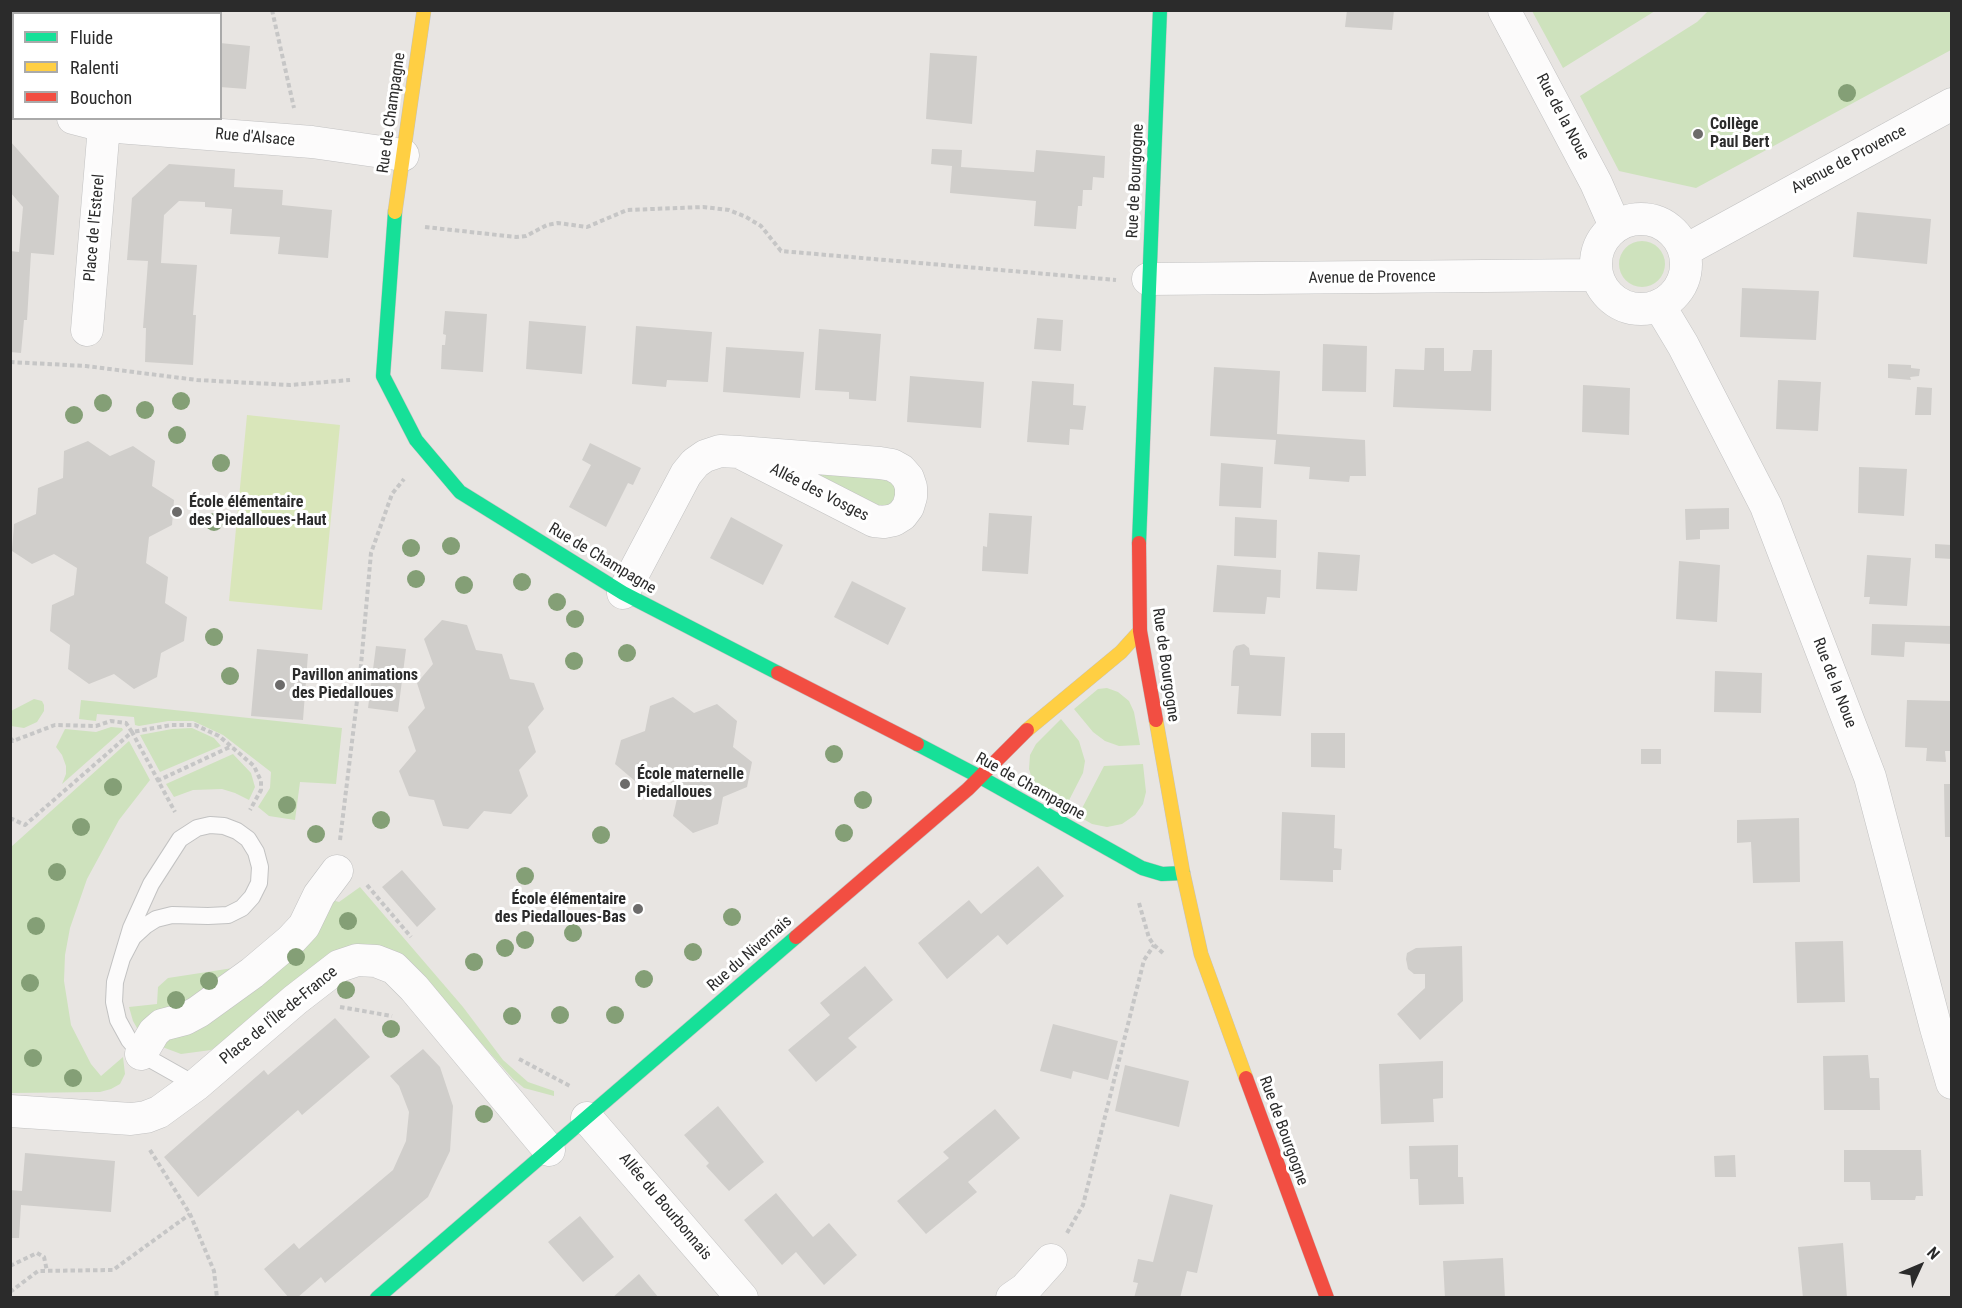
<!DOCTYPE html>
<meta charset="utf-8">
<style>
body{margin:0}
#map{position:relative;width:1962px;height:1308px;overflow:hidden;background:#e8e5e2;font-family:"Roboto Condensed",sans-serif}
canvas{display:block}
.frame{position:absolute;inset:0;border:12px solid #2b2b2b;pointer-events:none}
.legend{position:absolute;left:12px;top:12px;width:210px;height:108px;box-sizing:border-box;background:#fff;border:2px solid #aaa;margin:0;padding:8px 10px;list-style:none;font-size:18px;color:#2b2b2b}
.legend li{display:flex;align-items:center;gap:12px;height:30px}
.legend b{width:30px;border:2px solid #aaa}
.north{position:absolute;left:1890px;top:1236px;width:60px;height:60px;-webkit-text-stroke:4px #fff;paint-order:stroke;rotate:46deg;font-size:16px;font-weight:700;line-height:24px;text-align:center;color:#2b2b2b}
.north::after{content:'';display:block;margin:auto;width:21px;height:27px;background:#2b2b2b;clip-path:polygon(50% 0,100% 100%,50% 72%,0 100%)}
</style>
<div id="map">
<canvas width="1962" height="1308"></canvas>
<div class="frame"></div>
<ul class="legend">
<li><b style="height:8px;background:#16e098"></b>Fluide</li>
<li><b style="height:8px;background:#ffcf43"></b>Ralenti</li>
<li><b style="height:8px;background:#f24e42"></b>Bouchon</li>
</ul>
<div class="north">N</div>
</div>
<script>
const context = document.querySelector('canvas').getContext('2d');
context.lineJoin = 'round';
function fillPath(path, color) { context.fillStyle = color; context.fill(path, 'evenodd'); }
const poly = rows => new Path2D(rows.map(r => 'M' + r).join(''));
function strokePath(path, color, width, dash) { context.strokeStyle = color; context.lineWidth = width; context.lineCap = dash ? 'butt' : 'round'; context.setLineDash(dash || []); context.stroke(path); }
function drawText(font, color, halo, rows, align = 'center') {
  context.font = font + ' "Roboto Condensed",sans-serif'; context.lineWidth = 6; context.setLineDash([]); context.textBaseline = 'middle'; context.strokeStyle = halo; context.fillStyle = color; for (const [text, x, y, turn = 0] of rows) {
    context.save(); context.translate(x, y); context.rotate((+turn || 0) * Math.PI / 180); context.textAlign = isNaN(turn) ? turn : align; if (halo) context.strokeText(text, 0, 0); context.fillText(text, 0, 0); context.restore();
  }
}
fillPath(poly([
 [1532,11,1655,11,1563,68],
 [1708,11,1951,11,1951,50,1696,188,1619,171,1580,96,1697,22],
 '1619 264a23 23 0 1 1 46 0a23 23 0 1 1-46 0Z',
 [821,470,893,480,899,498,885,513,816,479,817,474],
 [1107,688,1118,692,1129,701,1134,712,1140,745,1119,746,1105,741,1093,732,1074,709,1098,689],
 [34,699,42,701,44,705,44,711,37,722,24,728,11,726,11,711],
 [81,700,342,728,336,784,300,782,295,820,269,816,258,807,270,788,271,772,223,735,193,721,168,721,139,726,135,725,134,717,97,714,96,721,79,719],
 [1061,719,1079,741,1085,761,1083,773,1065,808,1041,793,1033,782,1029,769,1030,755,1036,744],
 [111,727,122,728,123,730,62,784,66,774,66,766,62,755,56,747,65,729,96,732],
 [192,728,214,738,221,746,160,772,140,735,172,729],
 [129,741,150,780,119,820,87,879,70,928,65,955,64,981,71,1025,91,1064,101,1076,123,1057,125,1074,120,1084,111,1089,100,1092,11,1093,11,847],
 [233,754,251,773,255,787,249,800,235,793,222,789,193,790,174,797,166,784],
 [1143,764,1146,792,1143,804,1135,815,1122,824,1107,827,1092,824,1078,816,1104,766],
 [360,887,463,1007,503,1060,528,1082,554,1091,554,1096,524,1088,513,1079,426,981,372,947,211,1050,181,1054,157,1045,325,898,339,902],
 [233,968,141,1035,133,1021,129,1007,157,1004,158,987,168,978]
]), '#cee2bd');
fillPath(poly([
 [247,415,340,425,322,610,229,601]
]), '#d9e6ba');
fillPath(poly([
 [1347,10,1394,10,1392,30,1345,27],
 [220,43,250,46,246,89,220,87],
 [930,53,977,56,972,124,926,119],
 [10,141,59,196,54,255,31,253,27,320,24,320,21,353,10,352,10,251,19,252,23,207,10,192],
 [932,149,962,150,961,167,1034,172,1036,150,1105,156,1104,178,1093,177,1092,190,1083,190,1082,206,1078,206,1076,229,1034,226,1036,201,950,193,952,166,931,164],
 [169,164,235,169,234,187,283,190,282,205,332,210,328,258,278,254,280,237,230,234,232,209,205,207,205,202,179,201,164,215,161,263,197,265,193,315,196,315,193,365,145,362,146,328,143,328,148,261,127,260,132,198],
 [1857,212,1931,219,1927,264,1853,257],
 [1742,288,1819,291,1816,340,1740,337],
 [445,311,487,314,483,372,441,369,442,345,445,345,446,335,443,334],
 [1037,318,1063,320,1061,351,1034,349],
 [529,321,586,326,582,374,526,369],
 [636,326,712,332,708,382,667,380,666,387,632,384],
 [819,329,881,334,876,401,849,399,849,392,815,390],
 [1323,344,1367,346,1366,392,1322,391],
 [726,347,804,352,800,398,723,392],
 [1425,348,1444,348,1444,371,1471,371,1473,350,1492,350,1491,411,1393,407,1395,369,1424,370],
 [1888,364,1911,365,1911,368,1920,369,1919,376,1910,377,1911,380,1888,378],
 [1214,367,1280,371,1277,434,1365,440,1366,476,1350,476,1349,482,1309,479,1310,467,1274,464,1276,440,1210,436],
 [910,376,984,382,981,428,907,422],
 [1778,380,1821,382,1818,431,1776,429],
 [1032,381,1074,384,1073,405,1086,406,1083,430,1070,429,1069,445,1027,442],
 [1583,385,1630,388,1629,435,1582,432],
 [1917,387,1932,388,1931,415,1915,415],
 [88,441,110,456,133,446,155,461,152,486,174,500,172,525,149,537,146,563,168,577,165,603,187,617,184,641,161,653,157,677,134,689,114,674,89,684,68,669,70,645,50,631,52,605,74,595,77,568,54,554,32,564,12,551,14,524,36,514,38,488,63,478,64,451],
 [590,443,641,468,633,485,628,483,606,527,569,507,591,465,582,460],
 [1221,463,1263,467,1261,508,1219,506],
 [1859,467,1907,469,1904,516,1858,513],
 [1729,508,1729,529,1700,530,1700,539,1686,540,1685,509],
 [989,513,1032,516,1028,574,982,571,983,546,987,547],
 [731,517,783,545,763,585,710,558],
 [1235,517,1277,520,1276,558,1234,556],
 [1935,544,1952,545,1952,559,1935,558],
 [1318,552,1360,555,1357,591,1316,589],
 [1867,555,1911,558,1907,606,1869,604,1870,597,1864,597],
 [1679,561,1720,565,1717,622,1676,619],
 [1217,565,1281,570,1280,598,1267,597,1265,614,1213,612],
 [852,581,906,608,888,645,834,617],
 [442,620,467,625,476,650,502,654,510,679,534,683,544,709,528,727,536,752,519,770,528,796,511,814,484,811,468,829,443,826,434,800,409,796,399,771,416,751,408,727,425,708,417,683,433,664,424,639],
 [1872,624,1952,626,1952,644,1905,642,1904,657,1871,655],
 [1244,644,1249,648,1250,655,1285,657,1281,716,1237,714,1239,686,1231,686,1233,651,1236,646],
 [376,646,406,649,398,712,368,708],
 [257,649,308,654,303,720,251,716],
 [1715,671,1762,673,1761,713,1714,712],
 [673,697,694,713,717,704,737,721,733,747,752,762,747,787,723,797,718,824,693,833,673,816,679,790,659,772,635,781,615,764,621,740,645,731,650,706],
 [1907,700,1952,701,1952,751,1945,751,1946,762,1926,761,1927,748,1905,747],
 [1311,733,1345,733,1345,768,1311,767],
 [1641,749,1661,749,1661,764,1641,764],
 [1944,784,1952,784,1952,837,1945,837],
 [1282,812,1335,815,1334,848,1342,849,1341,870,1333,870,1333,882,1280,880],
 [1799,818,1800,882,1753,883,1751,842,1737,843,1737,820],
 [1038,866,1064,896,1007,945,998,935,947,979,918,943,969,900,981,914],
 [402,870,436,909,417,927,382,887],
 [1843,941,1845,1002,1797,1003,1795,942],
 [1462,946,1463,1001,1420,1040,1397,1014,1425,988,1425,974,1414,974,1408,969,1406,959,1407,953,1416,948],
 [865,966,893,1000,848,1038,857,1047,816,1082,788,1050,830,1015,820,1003],
 [335,1018,370,1057,302,1115,298,1110,198,1197,164,1157,264,1070,268,1075],
 [1053,1024,1118,1041,1108,1080,1073,1071,1071,1079,1040,1071],
 [423,1049,440,1067,453,1106,450,1151,428,1197,325,1283,321,1277,297,1298,289,1298,264,1269,294,1243,299,1249,393,1170,406,1141,409,1112,399,1086,390,1076],
 [1868,1055,1870,1078,1879,1078,1880,1110,1824,1110,1823,1056],
 [1443,1061,1443,1098,1433,1099,1434,1122,1381,1124,1379,1064],
 [1125,1065,1189,1081,1179,1127,1115,1111],
 [718,1106,764,1162,729,1191,706,1166,709,1163,684,1135],
 [995,1109,1020,1138,968,1182,977,1192,926,1234,897,1201,949,1158,943,1152],
 [1458,1145,1458,1177,1463,1177,1464,1204,1419,1205,1418,1179,1410,1179,1409,1146],
 [1844,1150,1921,1150,1923,1196,1916,1196,1915,1200,1871,1200,1870,1182,1844,1182],
 [25,1153,115,1161,111,1212,21,1205,19,1238,10,1238,10,1190,22,1191],
 [1735,1155,1736,1177,1715,1177,1714,1156],
 [776,1193,813,1237,829,1223,857,1255,824,1285,796,1252,782,1265,744,1220],
 [1170,1194,1213,1205,1197,1273,1187,1271,1180,1298,1134,1298,1138,1283,1133,1282,1138,1259,1153,1262],
 [580,1216,614,1257,583,1282,548,1242],
 [1843,1243,1847,1298,1803,1298,1798,1247],
 [1503,1258,1505,1298,1445,1298,1443,1261],
 [639,1274,659,1298,612,1298]
]), '#d0cecb');
const lane = poly([
 [122,958,133,937,145,926,156,919,172,915,208,916,228,915,242,908,252,897,259,883,260,867,256,852,248,839,237,831,224,826,210,825,197,828,180,839,151,884,131,928,122,958,115,982,114,1002,118,1020,129,1040,141,1054,196,1085]
]);
const street = poly([
 [1504,10,1596,183,1615,226],
 [10,79,14,82],
 [73,118,104,126,312,142,403,155],
 '1596 264a45 45 0 1 1 90 0a45 45 0 1 1-90 0Z',
 [1684,251,1952,104],
 [1148,279,1596,275],
 [1659,305,1683,345,1766,506,1870,777,1936,1028,1952,1083],
 [87,330,104,126],
 [623,593,686,474,695,463,705,456,720,451,739,452,880,463,892,465,901,470,908,478,911,487,911,497,908,507,902,515,894,520,884,522,874,521,739,452],
 [141,1054,154,1032,162,1025,185,1019,198,1012,252,973,291,940,304,926,319,895,337,871],
 [10,1111,131,1119,146,1117,159,1112,196,1085,295,1000,339,966,357,960,376,961,394,968,414,988,549,1150],
 [587,1118,742,1298],
 [1012,1298,1025,1289,1051,1260]
]);
const fast = poly([
 [395,212,383,376,416,440,460,492,623,593,778,673],
 [1139,543,1160,10],
 [917,744,980,777,1142,868,1162,874,1183,873],
 [377,1298,796,937]
]);
const slow = poly([
 [395,212,424,10],
 [1156,720,1183,873,1201,954,1246,1078],
 [1027,730,1121,652,1140,631]
]);
const jam = poly([
 [1139,543,1140,631,1156,720],
 [778,673,917,744],
 [796,937,968,789,1027,730],
 [1246,1078,1327,1298]
]);
strokePath(lane, '#c2c2c2', 18);
strokePath(street, '#c2c2c2', 33);
strokePath(fast, '#c2c2c2', 15);
strokePath(slow, '#c2c2c2', 15);
strokePath(jam, '#c2c2c2', 15);
strokePath(poly([
 [272,10,294,108],
 [425,227,516,237,526,236,547,225,558,223,587,227,627,210,703,207,729,210,746,217,761,226,781,251,1116,280],
 [10,362,86,366,197,380,290,385,350,380],
 [10,738,13,741,55,725,96,726,111,721,126,723,132,732,171,725,195,725,219,736,254,766,261,781,261,790,250,810],
 [157,781,232,746],
 [10,818,25,825,132,732,175,812],
 [340,840,360,676,371,553,392,494,404,479],
 [367,885,411,937],
 [1139,903,1149,938,1154,945,1164,954],
 [340,1007,392,1016],
 [519,1059,570,1086],
 [150,1150,190,1214,214,1271,217,1298],
 [1067,1233,1083,1205,1144,960,1154,945],
 [10,1266,37,1253,44,1257,47,1271],
 [10,1292,38,1271,113,1270,190,1214]
]), '#c6c6c6', 4, [4.5, 3]);
strokePath(lane, '#fcfbfb', 16);
strokePath(street, '#fcfbfb', 32);
strokePath(fast, '#16e098', 14);
strokePath(slow, '#ffcf43', 14);
strokePath(jam, '#f24e42', 14);
context.fillStyle = '#849f76';
for (const [x, y] of [
 [1847,93],
 [181,401],
 [103,403],
 [145,410],
 [74,415],
 [177,435],
 [221,463],
 [214,522],
 [451,546],
 [411,548],
 [416,579],
 [522,582],
 [464,585],
 [557,602],
 [575,619],
 [214,637],
 [627,653],
 [574,661],
 [230,676],
 [834,754],
 [113,787],
 [863,800],
 [287,805],
 [381,820],
 [81,827],
 [844,833],
 [316,834],
 [601,835],
 [57,872],
 [525,876],
 [732,917],
 [348,921],
 [36,926],
 [573,933],
 [525,940],
 [505,948],
 [693,952],
 [296,957],
 [474,962],
 [644,979],
 [209,981],
 [30,983],
 [346,990],
 [176,1000],
 [560,1015],
 [615,1015],
 [512,1016],
 [391,1029],
 [33,1058],
 [73,1078],
 [484,1114]
]) { context.beginPath(); context.arc(x, y, 9, 0, 2 * Math.PI); context.fill(); }
for (const [x, y, r, color] of [
 [1698,134,6,"#6d6c6b"],
 [177,512,6,"#6d6c6b"],
 [280,685,6,"#6d6c6b"],
 [625,784,6,"#6d6c6b"],
 [638,909,6,"#6d6c6b"]
]) { const dot = new Path2D(); dot.arc(x, y, r, 0, 2 * Math.PI); context.fillStyle = color; context.fill(dot); strokePath(dot, '#fff', 2); }
drawText('16px', '#2b2b2b', '#fff', [
 ["Rue de Champagne",392,113,-82],
 ["Rue de la Noue",1562,117,62],
 ["Rue d'Alsace",255,138,5],
 ["Avenue de Provence",1849,160,-28],
 ["Rue de Bourgogne",1136,181,-87],
 ["Place de l'Esterel",95,228,-85],
 ["Avenue de Provence",1372,278,-1],
 ["Allée des Vosges",819,493,27],
 ["Rue de Champagne",602,559,31],
 ["Rue de Bourgogne",1165,665,82],
 ["Rue de la Noue",1834,683,69],
 ["Rue de Champagne",1030,787,29],
 ["Rue du Nivernais",750,954,-41],
 ["Place de l'Île-de-France",279,1016,-39],
 ["Rue de Bourgogne",1283,1131,70],
 ["Allée du Bourbonnais",665,1207,50]
]);
drawText('bold 16px', '#2b2b2b', '#fff', [
 ["Collège",1710,125],
 ["Paul Bert",1710,143],
 ["École élémentaire",189,503],
 ["des Piedalloues-Haut",189,521],
 ["Pavillon animations",292,676],
 ["des Piedalloues",292,694],
 ["École maternelle",637,775],
 ["Piedalloues",637,793],
 ["École élémentaire",626,900,"right"],
 ["des Piedalloues-Bas",626,918,"right"]
], 'left');
</script>
